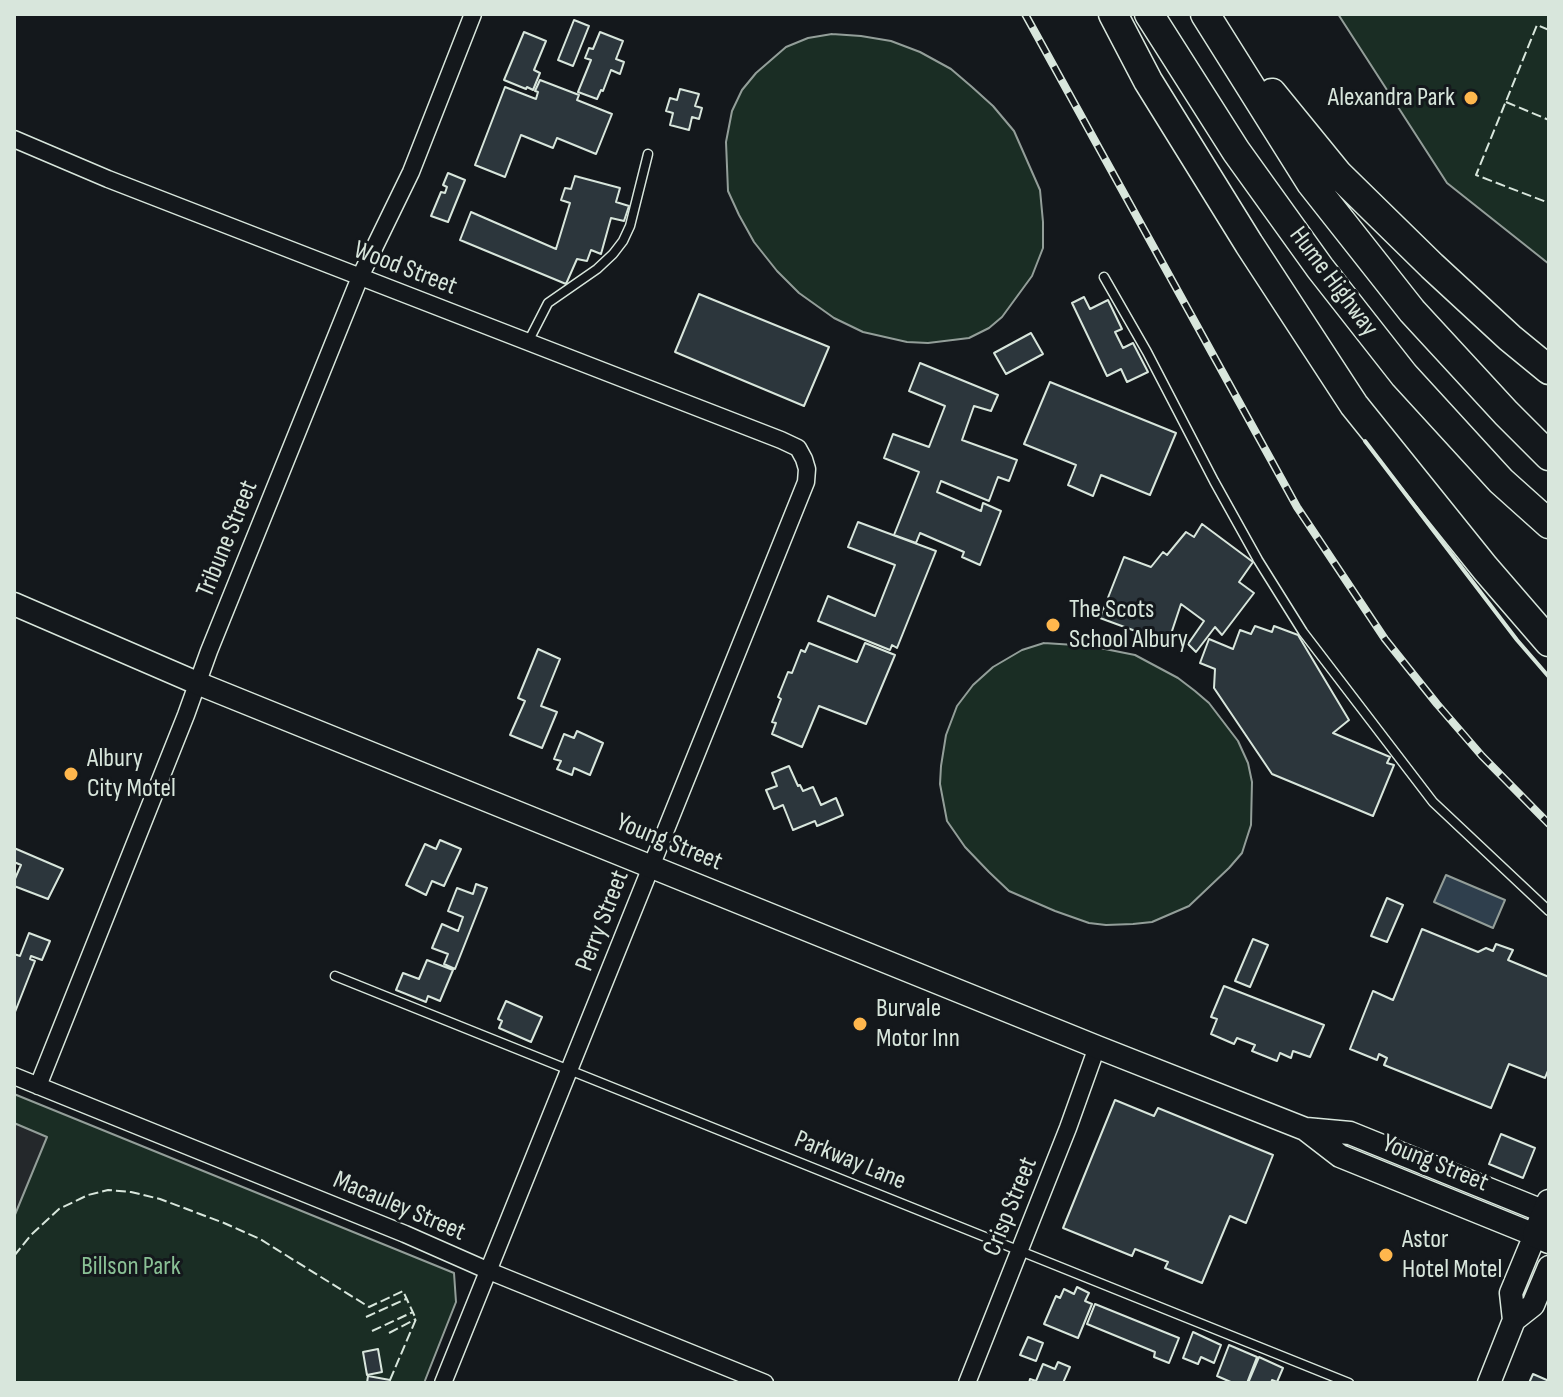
<!DOCTYPE html>
<style>
body{margin:0}
#map{position:relative;width:1563px;height:1397px;overflow:hidden;background:#14181c;font-family:"Sofia Sans Condensed",sans-serif}
canvas{display:block}
.frame{position:absolute;inset:0;border:16px solid #d8e6dc;pointer-events:none}
</style>
<div id="map">
<canvas width="1563" height="1397"></canvas>
<div class="frame"></div>
</div>
<script>
const context = document.querySelector('canvas').getContext('2d');
context.lineJoin = 'round';
function fillPath(path, color) { context.fillStyle = color; context.fill(path, 'evenodd'); }
const poly = rows => new Path2D(rows.map(r => 'M' + r).join(''));
function strokePath(path, color, width, dash) { context.strokeStyle = color; context.lineWidth = width; context.lineCap = dash ? 'butt' : 'round'; context.setLineDash(dash || []); context.stroke(path); }
function drawText(font, color, halo, rows, align = 'center') {
  context.font = font + ' "Sofia Sans Condensed",sans-serif'; context.lineWidth = 6; context.setLineDash([]); context.textBaseline = 'middle'; context.strokeStyle = halo; context.fillStyle = color; for (const [text, x, y, turn = 0] of rows) {
    context.save(); context.translate(x, y); context.rotate((+turn || 0) * Math.PI / 180); context.textAlign = isNaN(turn) ? turn : align; if (halo) context.strokeText(text, 0, 0); context.fillText(text, 0, 0); context.restore();
  }
}
const green = poly([
 [1338,14,1549,14,1549,264,1447,183,1338,14],
 [832,34,861,36,891,41,920,52,951,69,972,87,993,106,1014,131,1040,190,1043,222,1043,248,1032,276,1002,317,989,328,969,338,928,343,907,342,863,332,834,318,799,293,777,271,754,242,739,215,728,191,726,142,732,111,742,90,756,73,786,47,808,38,832,34],
 [1044,643,1090,646,1135,655,1178,678,1195,691,1209,703,1238,741,1248,763,1252,782,1251,825,1242,853,1229,868,1189,906,1152,922,1133,924,1106,925,1089,923,1055,911,1009,891,989,872,965,847,947,821,940,784,941,766,946,735,957,706,973,685,993,667,1022,650,1044,643],
 [14,1094,454,1273,456,1302,424,1383,14,1383,14,1094]
]);
fillPath(green, '#1a2d24');
strokePath(green, '#939e99', 2);
const parking = poly([
 [14,1123,47,1137,14,1217,14,1123]
]);
fillPath(parking, '#24282b');
strokePath(parking, '#939e99', 2);
const water = poly([
 [1446,875,1505,900,1493,928,1434,902,1446,875]
]);
fillPath(water, '#2f3f4d');
strokePath(water, '#939e99', 2);
const building = poly([
 [574,20,589,26,573,66,558,60,574,20],
 [524,32,546,41,534,70,540,73,533,90,527,87,526,89,504,80,524,32],
 [600,32,623,41,616,59,624,62,620,74,611,70,603,91,601,90,597,99,578,92,591,60,585,58,589,48,593,49,600,32],
 [540,80,579,95,577,100,612,114,596,154,557,138,553,148,521,135,505,177,475,165,505,87,536,99,538,92,535,91,540,80],
 [680,89,699,94,695,106,702,108,699,119,692,117,689,130,670,125,673,113,666,111,670,98,677,100,680,89],
 [448,173,465,180,448,222,431,216,441,192,445,193,447,187,443,185,448,173],
 [575,176,620,188,616,202,629,206,624,221,611,218,601,254,591,250,587,261,577,259,566,284,460,240,471,212,556,249,570,203,561,200,565,188,571,189,575,176],
 [699,294,829,347,804,406,675,352,699,294],
 [1084,297,1090,309,1108,300,1122,329,1115,332,1123,348,1133,343,1148,372,1127,382,1121,369,1107,376,1072,303,1084,297],
 [1031,333,1043,354,1006,374,994,353,1031,333],
 [920,363,998,395,991,411,974,406,962,440,1017,460,1009,481,998,477,989,501,941,481,937,492,981,511,983,503,1001,511,980,565,962,557,964,552,920,533,916,543,894,535,919,472,884,458,893,434,929,447,945,406,909,391,920,363],
 [1050,382,1176,433,1150,495,1101,475,1093,496,1068,485,1076,465,1024,444,1050,382],
 [858,522,936,551,897,648,892,645,890,650,818,621,828,596,875,616,895,565,848,547,858,522],
 [1202,524,1253,562,1239,582,1254,593,1222,635,1215,627,1196,652,1188,644,1204,621,1181,604,1168,643,1100,618,1124,557,1151,567,1163,552,1167,555,1186,532,1194,537,1202,524],
 [1255,626,1272,632,1274,626,1298,635,1349,720,1333,733,1390,757,1387,763,1394,765,1373,816,1272,774,1214,688,1215,669,1200,663,1209,639,1233,649,1240,630,1251,634,1255,626],
 [809,643,857,662,865,643,895,655,866,724,819,706,802,747,772,734,776,723,772,722,781,699,778,697,788,672,792,673,801,650,805,652,809,643],
 [538,649,560,659,541,706,557,712,542,748,510,735,525,701,518,698,538,649],
 [577,731,603,743,590,775,574,768,572,775,557,769,561,761,554,759,564,734,574,738,577,731],
 [789,766,798,786,800,785,803,791,813,787,821,805,836,798,843,815,817,826,815,821,793,830,783,805,774,809,766,790,777,786,772,773,789,766],
 [440,840,461,849,444,886,432,881,426,895,406,885,425,844,436,849,440,840],
 [14,848,63,869,48,899,14,886,14,881,21,865,14,862,14,848],
 [476,884,487,888,455,969,444,964,448,954,432,948,442,924,458,931,463,917,448,911,457,888,473,894,476,884],
 [1387,898,1403,905,1387,942,1371,936,1387,898],
 [1422,929,1478,952,1486,948,1493,951,1496,944,1513,950,1508,960,1549,977,1549,1068,1545,1078,1509,1064,1491,1108,1384,1065,1387,1058,1379,1054,1377,1060,1350,1049,1373,991,1393,1000,1422,929],
 [29,933,50,941,42,960,31,956,30,959,35,961,15,1012,14,954,20,956,29,933],
 [1253,939,1268,945,1250,987,1235,981,1253,939],
 [427,960,453,970,440,1001,428,996,426,1002,396,990,403,973,419,979,427,960],
 [1224,986,1324,1025,1310,1057,1293,1051,1291,1058,1280,1053,1277,1061,1252,1051,1255,1045,1237,1038,1234,1044,1211,1034,1217,1019,1211,1017,1224,986],
 [506,1001,542,1017,531,1042,499,1028,502,1021,498,1019,506,1001],
 [1115,1100,1154,1116,1158,1108,1273,1155,1246,1223,1230,1216,1202,1283,1165,1268,1168,1262,1135,1249,1132,1256,1063,1228,1115,1100],
 [1501,1134,1535,1148,1523,1178,1489,1164,1501,1134],
 [1077,1287,1089,1293,1085,1301,1092,1304,1078,1338,1044,1324,1056,1296,1060,1298,1064,1289,1074,1294,1077,1287],
 [1095,1304,1179,1338,1169,1363,1154,1357,1155,1352,1087,1324,1095,1304],
 [1193,1332,1221,1345,1214,1363,1201,1357,1198,1364,1183,1358,1193,1332],
 [1028,1337,1043,1343,1036,1361,1020,1355,1028,1337],
 [1229,1345,1257,1357,1247,1383,1233,1383,1217,1376,1229,1345],
 [378,1349,382,1372,367,1375,363,1352,378,1349],
 [1259,1357,1283,1368,1277,1382,1272,1380,1271,1383,1248,1383,1259,1357],
 [1058,1362,1070,1367,1063,1383,1029,1383,1030,1379,1036,1381,1043,1364,1055,1369,1058,1362],
 [1533,1374,1549,1381,1549,1383,1529,1383,1533,1374],
 [368,1376,390,1380,389,1383,367,1383,368,1376]
]);
fillPath(building, '#2c363c');
strokePath(building, '#d8e6dc', 2);
const lane = poly([
 [1104,277,1147,352,1214,481,1258,560,1303,632,1433,802,1549,911],
 [528,342,548,303,597,269,613,254,623,241,630,226,648,154],
 [335,976,1349,1383]
]);
const street = poly([
 [14,139,108,179,781,440,798,448,804,459,807,469,806,482,443,1383],
 [14,1076,405,1234,489,1271,765,1383],
 [38,1086,186,715,209,651,360,277,411,172,473,14],
 [967,1383,1068,1128,1097,1047]
]);
const secondary = poly([
 [14,604,197,683,1097,1047,1305,1129,1340,1156,1535,1235,1511,1293,1514,1320,1489,1383],
 [1306,1129,1350,1133,1545,1212],
 [1514,1320,1533,1305,1549,1267]
]);
const primary = poly([
 [1549,1202,1535,1235,1549,1241]
]);
const highway = poly([
 [1113,14,1148,81,1249,244,1354,405,1485,568,1549,642],
 [1149,14,1236,151,1320,268,1404,375,1501,481,1549,524],
 [1205,14,1311,183,1412,311,1506,413,1549,456],
 [1272,93,1338,174,1432,266,1510,338,1549,370]
]);
strokePath(lane, '#d8e6dc', 11);
strokePath(street, '#d8e6dc', 19);
strokePath(secondary, '#d8e6dc', 25);
strokePath(primary, '#d8e6dc', 27);
strokePath(highway, '#d8e6dc', 31);
strokePath(lane, '#14181c', 8);
strokePath(street, '#14181c', 16);
strokePath(secondary, '#14181c', 22);
strokePath(primary, '#14181c', 24);
strokePath(highway, '#14181c', 28);
const rail = poly([
 [1025,14,1297,507,1385,639,1437,704,1482,756,1549,824]
]);
strokePath(rail, '#d8e6dc', 8);
strokePath(rail, '#14181c', 5, [15]);
strokePath(poly([
 [1549,30,1537,25,1476,175,1549,203],
 [1506,102,1549,120],
 [14,1256,31,1235,59,1209,88,1195,108,1190,131,1192,160,1199,224,1223,260,1239,369,1307,403,1291,416,1319,390,1380],
 [366,1317,406,1299],
 [372,1331,413,1312],
 [389,1333,416,1319]
]), '#d8e6dc', 2, [10, 4]);
strokePath(poly([
 [1365,441,1517,640,1549,677]
]), '#d8e6dc', 4);
for (const [x, y, r, color] of [
 [1471,98,8,"#ffb74d"],
 [1053,625,8,"#ffb74d"],
 [71,774,8,"#ffb74d"],
 [860,1024,8,"#ffb74d"],
 [1386,1255,8,"#ffb74d"]
]) { const dot = new Path2D(); dot.arc(x, y, r, 0, 2 * Math.PI); context.fillStyle = color; context.fill(dot); strokePath(dot, '#14181c', 3); }
drawText('26px', '#d8e6dc', '#14181c', [
 ["Alexandra Park",1455,98,"right"],
 ["The Scots",1069,610],
 ["School Albury",1069,640],
 ["Albury",87,759],
 ["City Motel",87,789],
 ["Burvale",876,1009],
 ["Motor Inn",876,1039],
 ["Astor",1402,1240],
 ["Hotel Motel",1402,1270]
], 'left');
drawText('26px', '#d8e6dc', '#14181c', [
 ["Wood Street",405,269,21],
 ["Hume Highway",1333,282,53],
 ["Tribune Street",228,539,-68],
 ["Young Street",669,843,22],
 ["Perry Street",603,921,-69],
 ["Parkway Lane",850,1161,22],
 ["Young Street",1435,1164,22],
 ["Macauley Street",399,1207,23],
 ["Crisp Street",1011,1207,-68]
]);
drawText('26px', '#8ac095', '#14181c', [
 ["Billson Park",131,1267]
]);
</script>
